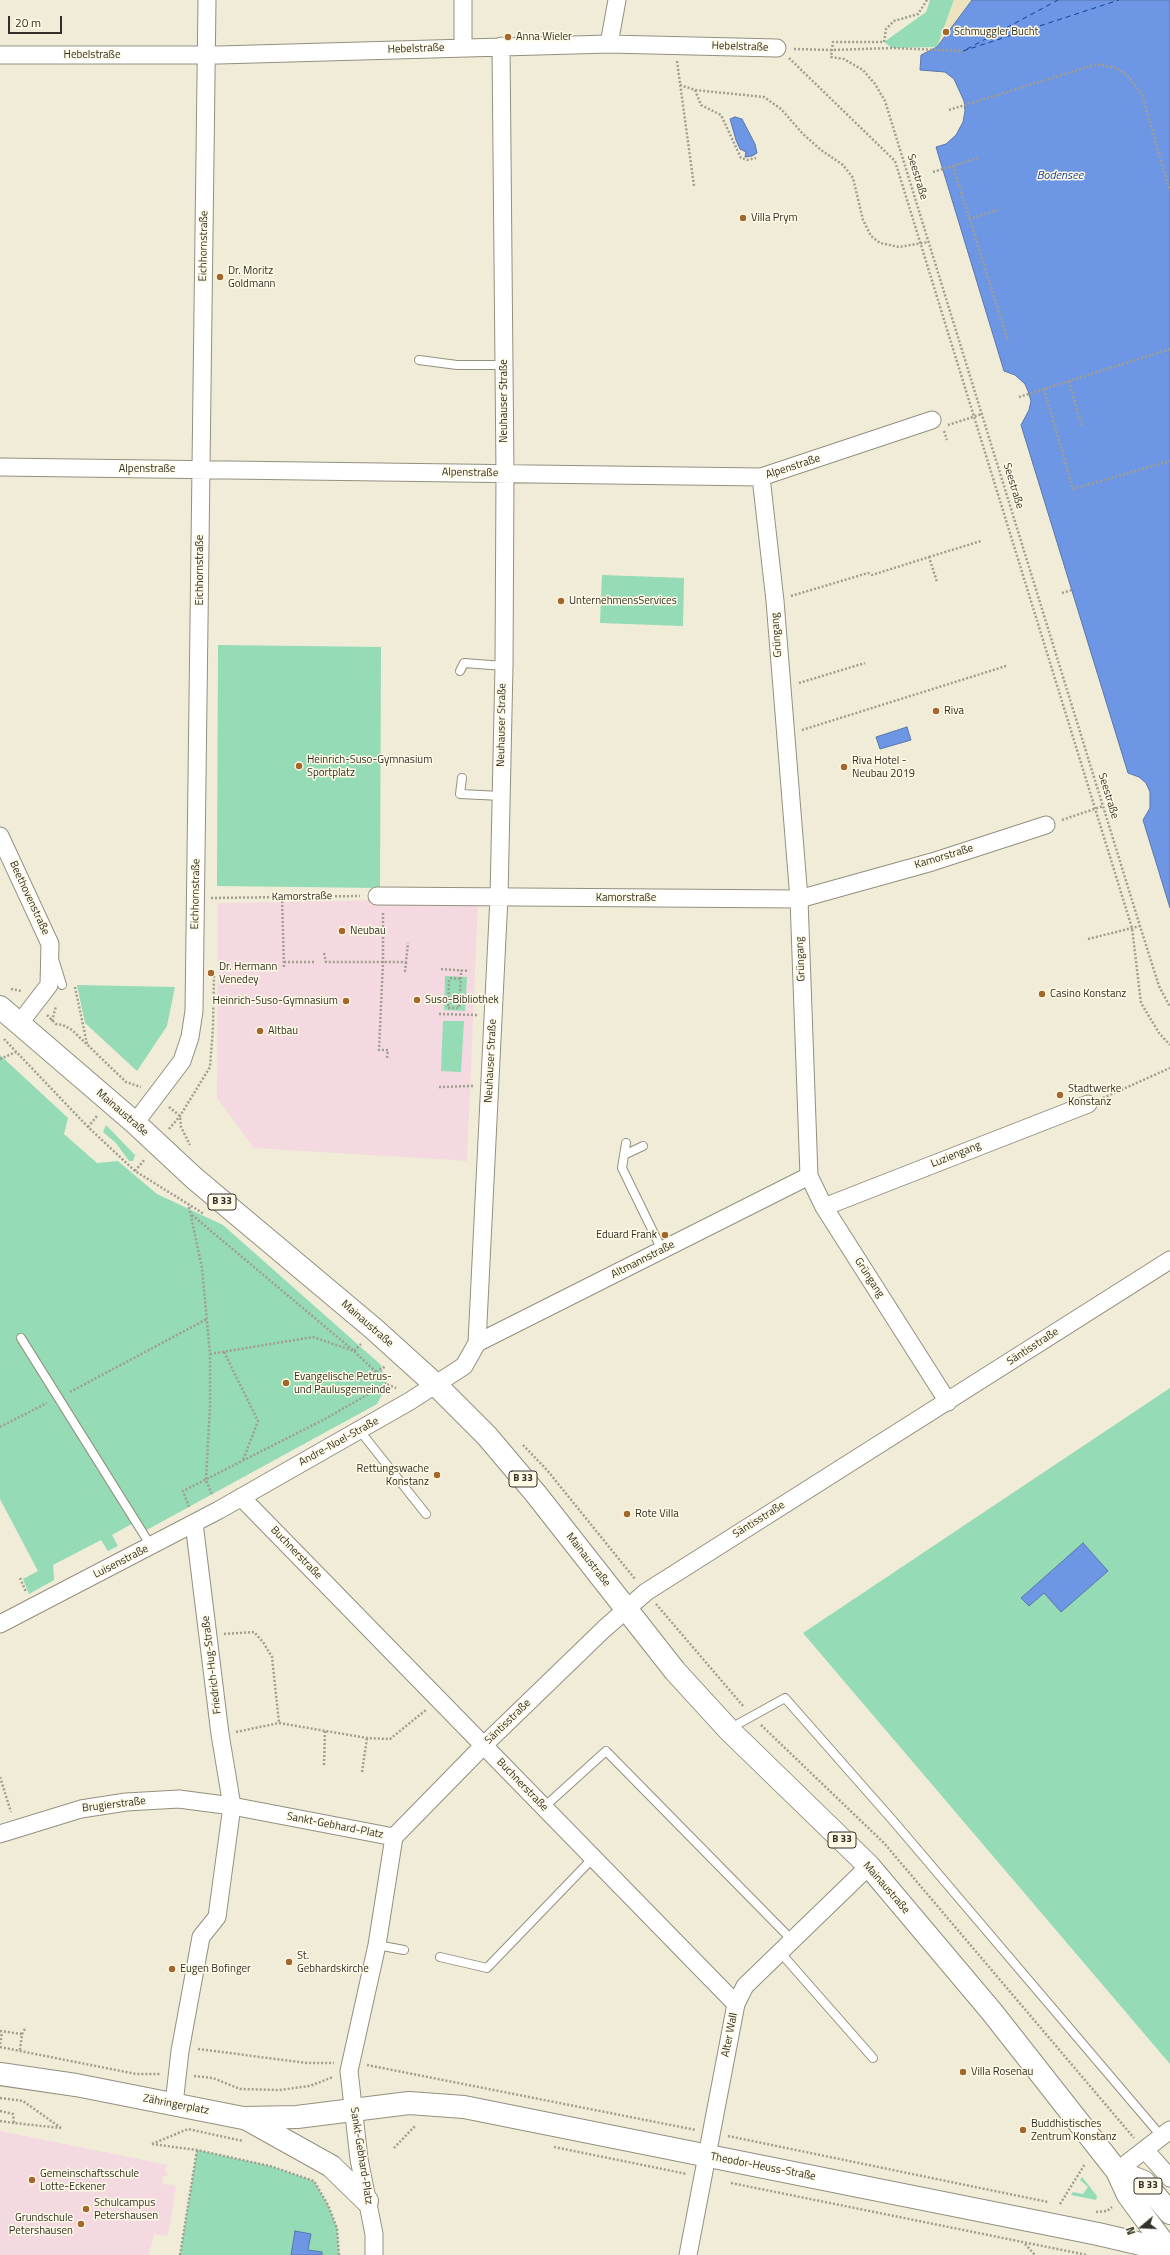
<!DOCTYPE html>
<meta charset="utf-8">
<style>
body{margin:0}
#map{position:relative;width:1170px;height:2255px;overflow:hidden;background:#f0ecd8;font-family:"Titillium Web",sans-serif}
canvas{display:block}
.north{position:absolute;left:1122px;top:2207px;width:40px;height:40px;-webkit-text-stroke:3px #fefae5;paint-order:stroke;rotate:251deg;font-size:11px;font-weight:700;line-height:16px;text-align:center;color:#312f28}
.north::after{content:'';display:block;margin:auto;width:14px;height:18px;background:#312f28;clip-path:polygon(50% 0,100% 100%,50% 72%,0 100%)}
.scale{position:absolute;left:8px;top:16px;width:54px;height:18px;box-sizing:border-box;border:2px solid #312f28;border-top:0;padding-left:5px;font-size:12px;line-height:14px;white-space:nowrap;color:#312f28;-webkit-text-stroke:3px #fefae5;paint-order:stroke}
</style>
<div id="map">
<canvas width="1170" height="2255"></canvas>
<div class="north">N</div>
<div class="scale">20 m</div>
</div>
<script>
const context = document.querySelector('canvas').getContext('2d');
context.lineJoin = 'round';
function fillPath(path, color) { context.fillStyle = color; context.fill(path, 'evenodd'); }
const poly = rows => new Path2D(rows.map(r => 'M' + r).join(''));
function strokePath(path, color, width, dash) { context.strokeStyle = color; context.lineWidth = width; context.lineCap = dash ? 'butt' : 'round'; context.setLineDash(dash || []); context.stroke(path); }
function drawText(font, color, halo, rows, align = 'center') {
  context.font = font + ' "Titillium Web",sans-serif'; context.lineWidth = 3; context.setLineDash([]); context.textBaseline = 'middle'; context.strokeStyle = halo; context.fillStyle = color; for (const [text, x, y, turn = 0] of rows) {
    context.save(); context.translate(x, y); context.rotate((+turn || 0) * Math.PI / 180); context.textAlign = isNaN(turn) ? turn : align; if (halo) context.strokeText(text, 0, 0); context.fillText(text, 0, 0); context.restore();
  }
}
fillPath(poly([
 [390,900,478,903,467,1161,254,1148,217,1098,218,903],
 [0,2131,168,2165,165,2169,167,2176,163,2176,162,2183,176,2186,168,2236,154,2234,149,2255,0,2255]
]), '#f4dae0');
fillPath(poly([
 [930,0,954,0,937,47,892,48,884,42,926,12],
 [602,575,684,578,683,626,600,623],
 [218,645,381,647,380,888,217,886],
 [445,976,467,977,465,1011,444,1010],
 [77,985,175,987,167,1026,137,1071,85,1023],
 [443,1021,464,1021,461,1072,441,1071],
 [0,1055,68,1118,64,1134,97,1163,118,1161,157,1194,223,1225,381,1365,386,1387,377,1404,143,1532,137,1521,112,1535,118,1546,108,1551,101,1540,53,1565,54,1580,29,1594,23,1579,38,1571,0,1499],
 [106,1125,135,1155,133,1161,129,1161,116,1143,103,1132],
 [1170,1388,1170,2064,803,1633],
 [197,2150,270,2166,314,2181,328,2205,337,2228,339,2255,180,2255],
 [1082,2177,1097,2196,1096,2200,1071,2195,1073,2192,1083,2194,1088,2187,1080,2180]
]), '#94dbb6');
fillPath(poly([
 [954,0,972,0,937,47]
]), '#ece2bd');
const water = poly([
 [972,0,1170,0,1170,908,1143,820,1150,808,1150,792,1146,783,1139,777,1128,773,1021,425,1029,410,1031,401,1028,391,1025,384,1015,375,1004,371,936,147,946,144,956,135,963,122,965,111,964,101,954,79,945,72,920,70,921,55,937,47,972,0],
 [735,117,742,119,755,144,757,153,752,156,745,157,746,152,740,149,736,140,730,119,735,117],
 [907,727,911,740,880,749,876,737,907,727],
 [1083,1543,1108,1571,1061,1612,1044,1593,1029,1606,1021,1598,1083,1543],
 [295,2231,311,2234,308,2250,322,2252,322,2255,291,2255,295,2231]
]);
fillPath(water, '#6d96e5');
strokePath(water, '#5b77ac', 1);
strokePath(poly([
 [967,49,1058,0],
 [963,51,1119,0]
]), '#15409b', 1, [5, 4]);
const lane = poly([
 [419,360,457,365,504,365],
 [460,671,464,663,504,666],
 [462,778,460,794,501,796],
 [55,962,62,985],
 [626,1143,622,1168,662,1250],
 [624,1155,643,1146],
 [21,1338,151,1546],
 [360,1431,426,1514],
 [729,1729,785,1698,895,1823,1162,2137],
 [543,1808,606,1751,791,1939],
 [377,1945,404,1950],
 [779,1951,873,2058],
 [440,1957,487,1968,593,1858]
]);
const street = poly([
 [463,0,463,47],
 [609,44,617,0],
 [0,55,219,55,609,44,777,48],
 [0,467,761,477,932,420],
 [761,477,775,601,799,899,809,1176,824,1207,948,1402],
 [0,836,50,944,49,985,19,1024],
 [377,896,799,899,932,862,1046,825],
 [135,1123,182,1061,190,1037,194,1011,207,0],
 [824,1207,1088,1104],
 [477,1343,809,1176],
 [241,1497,736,2004],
 [0,1624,219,1510,410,1401,464,1366,477,1343,499,897,504,666,505,474,501,46],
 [0,1834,81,1809,126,1802,179,1799,232,1806,394,1837],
 [394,1837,484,1745,604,1629,646,1592,1170,1260],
 [174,2104,180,2051,201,1937,217,1917,232,1806,220,1734,194,1523],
 [1145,2150,1170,2178],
 [1117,2171,1170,2130],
 [374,2255,374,2234,359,2159,349,2071,377,1945,394,1837],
 [688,2255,736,2004,745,1986,869,1866]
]);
const secondary = poly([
 [0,2074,76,2085,243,2118,297,2117,409,2103,464,2107,1098,2234,1145,2245,1170,2254],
 [245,2118,331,2166,367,2201]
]);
const primary = poly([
 [0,1007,135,1123,194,1178,374,1329,437,1386,487,1436,536,1494,675,1671,729,1730,869,1866,992,2012,1117,2171,1128,2195,1170,2252],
 [1117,2171,1144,2182,1170,2213]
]);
strokePath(lane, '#94907e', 10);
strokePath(street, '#94907e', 19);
strokePath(secondary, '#94907e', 24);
strokePath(primary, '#94907e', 24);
strokePath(poly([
 [927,0,918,14,894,21,886,29,884,42,833,42,831,57,844,59,863,70,875,84,885,101,1140,926,1159,986,1170,1007],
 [794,49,832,50,892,48,963,51],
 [789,58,895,161,1132,928,1141,1003,1159,1033,1170,1045],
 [677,61,694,186],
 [680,85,695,90,764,97,781,109,803,134,821,150,843,165,853,178,863,220,871,236,880,243,899,247,928,242],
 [695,90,701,105,721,115,741,158,747,160,756,158],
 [949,110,1097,64,1116,68,1128,76,1142,95,1170,191],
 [953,166,977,158],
 [933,172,953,166,1008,341],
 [969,219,997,210],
 [1069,381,1082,426],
 [1044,389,1073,489,1170,461],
 [1019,397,1170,349],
 [948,425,982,414],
 [944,431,947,440],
 [929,557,981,541],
 [1062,593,1072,590],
 [791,596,868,573,872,575,929,557,937,582],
 [799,683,865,663],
 [802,730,1006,666],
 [1062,820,1103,806],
 [282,897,284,968],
 [211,898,360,896],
 [383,913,383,962,379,1050,388,1050,387,1058],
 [1088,939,1140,926],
 [324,953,326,962,406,962,408,943],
 [284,962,315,962],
 [406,962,405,971,407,971],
 [441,969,469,971],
 [460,979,451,978,449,980,448,1008,459,1008,461,974,461,970],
 [75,987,87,1044],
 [11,989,22,991],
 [439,1014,477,1015],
 [47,1015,56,1024,63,1025,72,1030,126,1082,141,1087],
 [52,1021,56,1006],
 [4,1039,88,1127,135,1171,204,1214],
 [0,1059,16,1052],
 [439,1087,473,1086],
 [1103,1098,1170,1068],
 [169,1107,180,1116,181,1127,190,1145],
 [88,1127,97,1116],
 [169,1129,180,1116,210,1067,213,1027,214,974],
 [135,1171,145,1159],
 [189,1207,202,1268,210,1354,210,1406,206,1480,212,1495],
 [192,1215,354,1351,376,1372,386,1384],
 [224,1352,258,1421,243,1460],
 [210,1354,313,1337,354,1351,361,1344],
 [376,1372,386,1366],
 [70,1392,207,1319],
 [0,1427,47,1403],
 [523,1445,547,1470,635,1579],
 [189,1507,183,1491,325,1419,386,1384,396,1388],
 [20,1578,26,1592],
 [656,1604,744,1707],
 [224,1634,254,1632,263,1642,272,1657,279,1723],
 [761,1725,884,1843,1134,2138],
 [236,1732,279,1723,367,1738,390,1739,426,1710],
 [324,1765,325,1730],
 [362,1772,367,1738],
 [0,1777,11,1812],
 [0,2031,22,2034],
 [0,2044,2,2032],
 [0,2047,136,2074,161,2074],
 [198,2049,307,2063,334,2063],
 [20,2050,22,2034,26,2027],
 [367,2065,696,2130],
 [194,2076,213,2078,240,2089,279,2090,310,2086,333,2077],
 [0,2098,23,2101,61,2128],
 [0,2111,13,2114,14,2123,61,2128],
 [0,2121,14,2123],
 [728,2136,1048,2202],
 [152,2144,197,2150,270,2166,314,2181,328,2205,337,2228,339,2255],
 [152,2144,188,2129,243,2141],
 [554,2147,687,2174],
 [394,2148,416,2125],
 [731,2183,1087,2255],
 [1060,2204,1085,2164],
 [1096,2212,1107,2211,1112,2207],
 [1025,2244,1035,2255],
 [180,2255,197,2150]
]), '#a19e90', 2.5, [2, 2]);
strokePath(lane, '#fff', 8);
strokePath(street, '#fff', 17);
strokePath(secondary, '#fff', 22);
strokePath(primary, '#fff', 22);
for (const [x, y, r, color] of [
 [946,32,4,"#a4672b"],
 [508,37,4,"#a4672b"],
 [743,218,4,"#a4672b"],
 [220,277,4,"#a4672b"],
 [561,601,4,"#a4672b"],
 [936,711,4,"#a4672b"],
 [299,766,4,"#a4672b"],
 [844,767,4,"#a4672b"],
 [342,931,4,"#a4672b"],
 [211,973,4,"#a4672b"],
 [1042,994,4,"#a4672b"],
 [417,1000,4,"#a4672b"],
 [346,1001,4,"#a4672b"],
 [260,1031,4,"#a4672b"],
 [1060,1095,4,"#a4672b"],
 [665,1235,4,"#a4672b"],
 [286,1383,4,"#a4672b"],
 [437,1475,4,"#a4672b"],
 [627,1514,4,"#a4672b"],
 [289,1962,4,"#a4672b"],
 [172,1969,4,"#a4672b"],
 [963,2072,4,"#a4672b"],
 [1023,2130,4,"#a4672b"],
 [32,2180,4,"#a4672b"],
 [86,2209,4,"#a4672b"],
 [81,2224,4,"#a4672b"]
]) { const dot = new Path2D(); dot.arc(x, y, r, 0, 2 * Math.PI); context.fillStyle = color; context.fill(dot); strokePath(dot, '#fefae5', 1.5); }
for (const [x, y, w] of [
 [222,1202,28],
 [523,1479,28],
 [842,1840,28],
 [1148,2186,28]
]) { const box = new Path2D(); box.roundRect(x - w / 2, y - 8, w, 16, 3); context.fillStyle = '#fefae5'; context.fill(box); strokePath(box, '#312f28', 1); }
drawText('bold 10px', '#312f28', null, [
 ["B 33",222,1202],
 ["B 33",523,1479],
 ["B 33",842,1840],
 ["B 33",1148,2186]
]);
drawText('11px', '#312f28', '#fefae5', [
 ["Schmuggler Bucht",954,32],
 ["Anna Wieler",516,37],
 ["Villa Prym",751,218],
 ["Dr. Moritz",228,271],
 ["Goldmann",228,284],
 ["UnternehmensServices",569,601],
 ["Riva",944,711],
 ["Heinrich-Suso-Gymnasium",307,760],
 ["Sportplatz",307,773],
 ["Riva Hotel -",852,761],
 ["Neubau 2019",852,774],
 ["Neubau",350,931],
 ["Dr. Hermann",219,967],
 ["Venedey",219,980],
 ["Casino Konstanz",1050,994],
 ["Suso-Bibliothek",425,1000],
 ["Heinrich-Suso-Gymnasium",338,1001,"right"],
 ["Altbau",268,1031],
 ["Stadtwerke",1068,1089],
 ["Konstanz",1068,1102],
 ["Eduard Frank",657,1235,"right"],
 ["Evangelische Petrus-",294,1377],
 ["und Paulusgemeinde",294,1390],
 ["Rettungswache",429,1469,"right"],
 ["Konstanz",429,1482,"right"],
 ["Rote Villa",635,1514],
 ["St.",297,1956],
 ["Gebhardskirche",297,1969],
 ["Eugen Bofinger",180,1969],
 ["Villa Rosenau",971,2072],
 ["Buddhistisches",1031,2124],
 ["Zentrum Konstanz",1031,2137],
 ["Gemeinschaftsschule",40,2174],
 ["Lotte-Eckener",40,2187],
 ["Schulcampus",94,2203],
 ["Petershausen",94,2216],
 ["Grundschule",73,2218,"right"],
 ["Petershausen",73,2231,"right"]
], 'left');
drawText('11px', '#312f28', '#fefae5', [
 ["Hebelstraße",740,47,2],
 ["Hebelstraße",416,49,-2],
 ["Hebelstraße",92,55],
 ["Seestraße",917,177,73],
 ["Eichhornstraße",204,246,-89],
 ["Neuhauser Straße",504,401,-90],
 ["Alpenstraße",793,467,-18],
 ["Alpenstraße",147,469],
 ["Alpenstraße",470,473,1],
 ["Seestraße",1013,486,73],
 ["Eichhornstraße",200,570,-90],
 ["Grüngang",777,635,-94],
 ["Neuhauser Straße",502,725,-89],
 ["Seestraße",1108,796,73],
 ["Kamorstraße",944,857,-17],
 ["Eichhornstraße",196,894,-89],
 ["Kamorstraße",302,897,-1],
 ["Beethovenstraße",29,898,65],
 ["Kamorstraße",626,898],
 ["Grüngang",801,959,-92],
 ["Neuhauser Straße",491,1061,-87],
 ["Mainaustraße",122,1113,41],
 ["Luziengang",956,1155,-22],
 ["Altmannstraße",643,1260,-27],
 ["Grüngang",869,1278,57],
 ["Mainaustraße",367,1324,41],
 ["Säntisstraße",1033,1347,-33],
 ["Andre-Noel-Straße",339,1442,-29],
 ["Säntisstraße",759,1520,-32],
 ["Buchnerstraße",296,1553,46],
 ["Mainaustraße",588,1560,52],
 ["Luisenstraße",121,1562,-27],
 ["Friedrich-Hug-Straße",212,1665,-97],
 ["Säntisstraße",508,1722,-44],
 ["Buchnerstraße",522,1785,46],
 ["Brugierstraße",114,1805,-7],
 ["Sankt-Gebhard-Platz",335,1826,11],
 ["Mainaustraße",886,1888,49],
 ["Alter Wall",730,2035,-79],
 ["Zähringerplatz",176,2105,11],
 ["Sankt-Gebhard-Platz",361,2156,81],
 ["Theodor-Heuss-Straße",763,2167,11]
]);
drawText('italic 12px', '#15409b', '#fefae5', [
 ["Bodensee",1060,176]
]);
</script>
